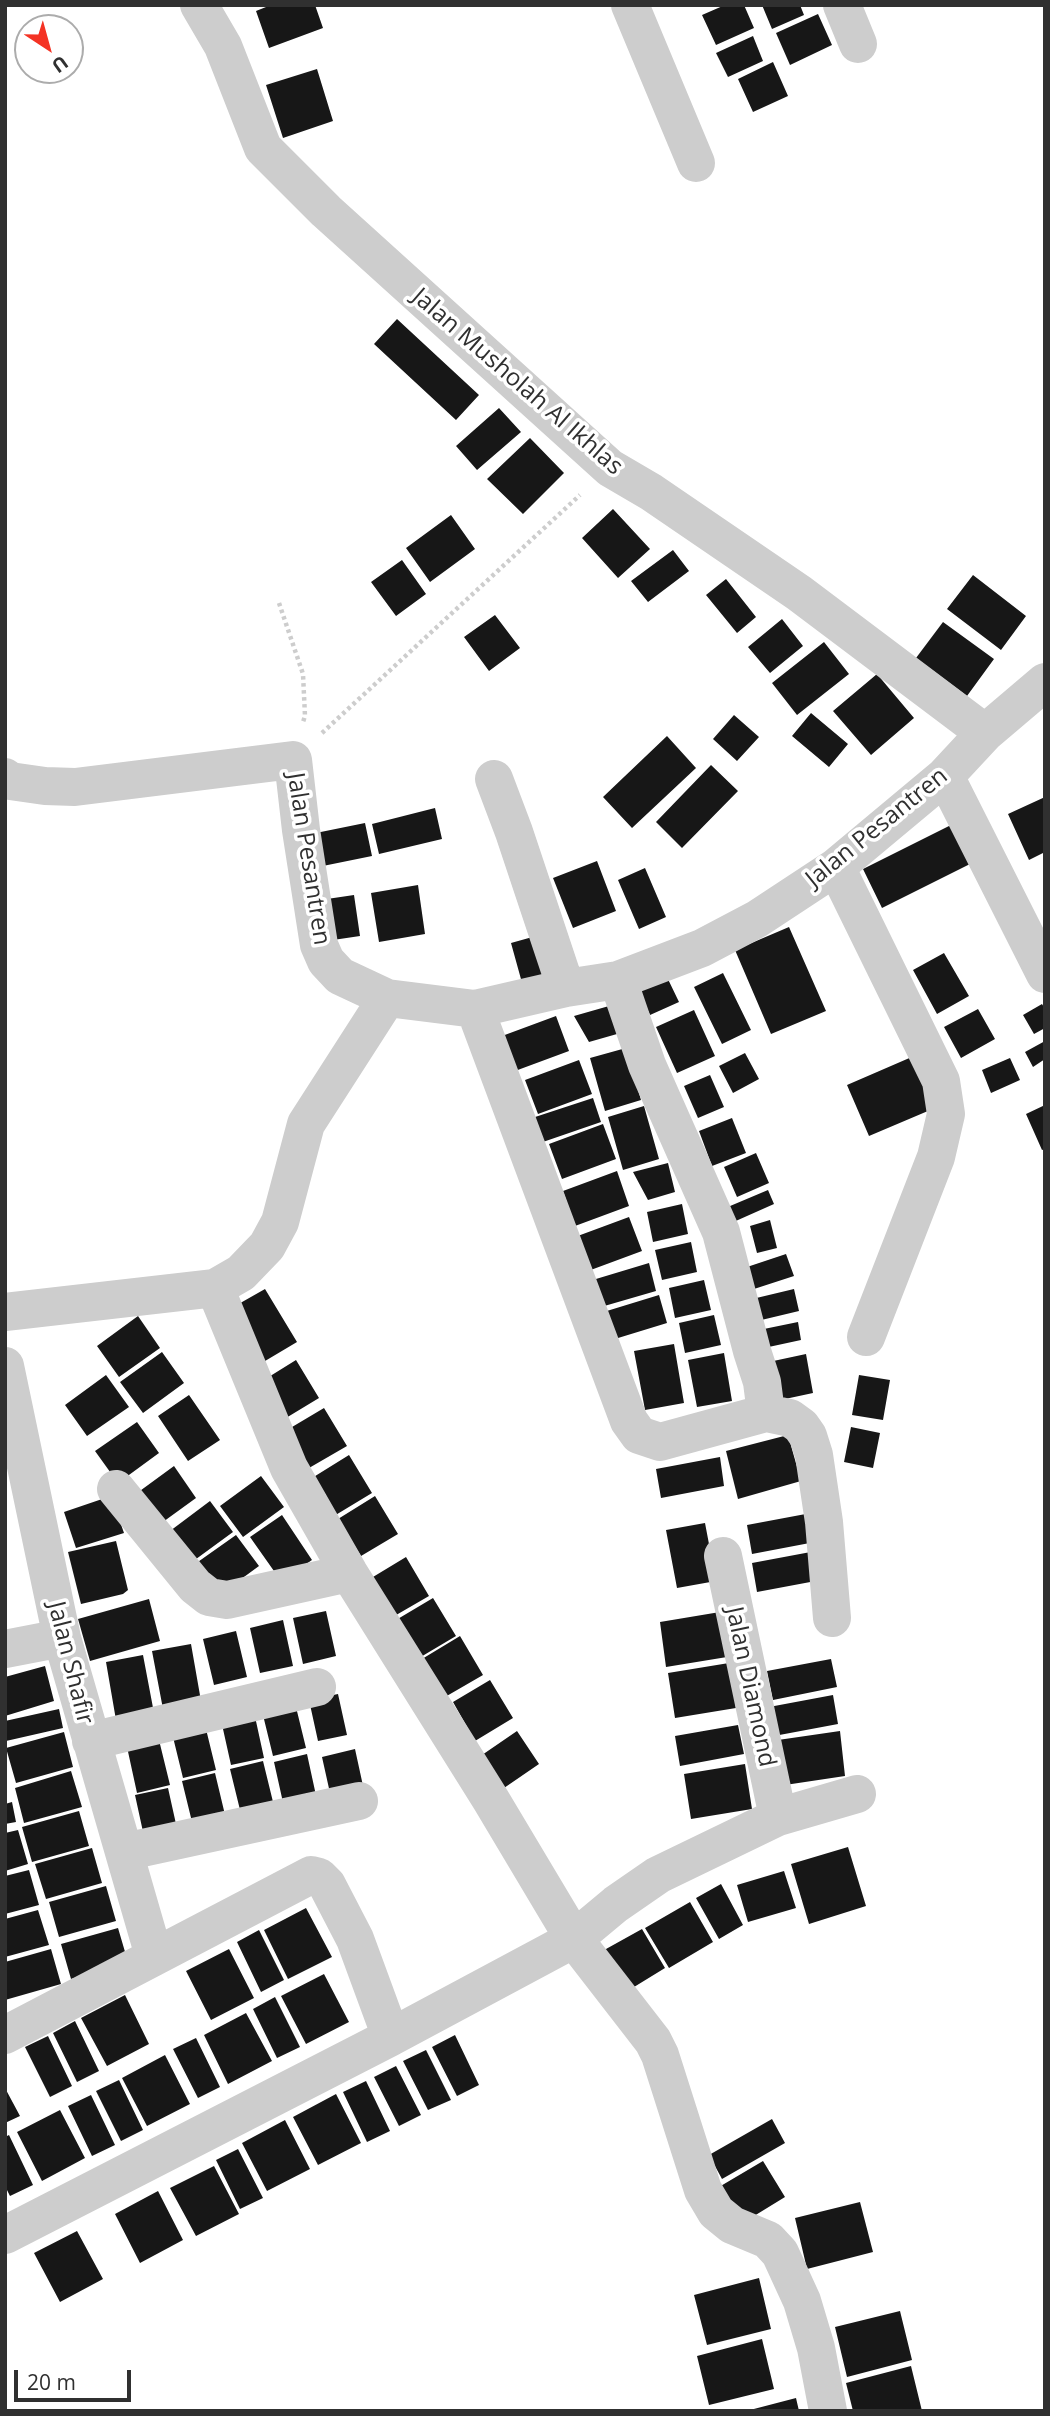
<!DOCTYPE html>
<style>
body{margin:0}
#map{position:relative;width:1050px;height:2416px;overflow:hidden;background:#fff;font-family:"Open Sans",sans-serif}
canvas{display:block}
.frame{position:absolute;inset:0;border:7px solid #303030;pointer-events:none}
.north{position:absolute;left:14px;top:14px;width:70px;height:70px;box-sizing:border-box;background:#fff;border:2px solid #acacac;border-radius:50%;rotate:144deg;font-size:19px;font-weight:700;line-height:28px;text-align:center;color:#303030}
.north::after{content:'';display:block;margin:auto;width:24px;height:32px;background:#f43324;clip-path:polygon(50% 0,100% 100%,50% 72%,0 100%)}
.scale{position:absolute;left:14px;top:2370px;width:117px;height:32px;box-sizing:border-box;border:4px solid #303030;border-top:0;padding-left:9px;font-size:21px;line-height:24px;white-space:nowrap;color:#303030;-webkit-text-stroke:5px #fff;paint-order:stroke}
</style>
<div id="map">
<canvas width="1050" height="2416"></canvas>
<div class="frame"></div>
<div class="north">U</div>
<div class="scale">20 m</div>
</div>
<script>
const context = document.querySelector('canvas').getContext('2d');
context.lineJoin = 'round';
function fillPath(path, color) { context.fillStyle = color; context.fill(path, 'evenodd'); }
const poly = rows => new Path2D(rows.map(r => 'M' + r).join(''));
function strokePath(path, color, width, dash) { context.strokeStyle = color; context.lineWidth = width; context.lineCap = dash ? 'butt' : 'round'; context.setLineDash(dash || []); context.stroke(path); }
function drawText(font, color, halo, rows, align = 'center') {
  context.font = font + ' "Open Sans",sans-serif'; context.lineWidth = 7; context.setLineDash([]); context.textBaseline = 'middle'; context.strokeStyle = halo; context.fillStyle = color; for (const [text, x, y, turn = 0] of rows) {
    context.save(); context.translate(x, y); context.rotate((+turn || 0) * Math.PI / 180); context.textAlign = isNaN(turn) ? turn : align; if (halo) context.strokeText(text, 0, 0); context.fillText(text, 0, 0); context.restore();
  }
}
fillPath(poly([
 [271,5,315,5,323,28,269,48,256,11],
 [725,5,744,5,754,28,716,45,702,15],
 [762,5,800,5,804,15,772,29],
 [818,14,832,45,790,65,776,33],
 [753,36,763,61,728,77,716,53],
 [773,62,788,96,753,112,738,79],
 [317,69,333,121,283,138,266,85],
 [397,319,479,395,456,420,374,344],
 [499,408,521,432,477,470,456,446],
 [530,438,564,473,523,514,487,479],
 [613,509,650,549,618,578,582,538],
 [451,515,475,549,430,582,406,548],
 [673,550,689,571,648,602,631,581],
 [402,560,426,594,396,616,371,582],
 [973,575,1026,616,1001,650,947,609],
 [726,579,756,617,737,633,706,595],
 [495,615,520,648,489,671,464,637],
 [782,619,803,646,770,673,748,647],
 [943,622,994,659,967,696,916,658],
 [824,642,849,674,797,715,772,683],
 [877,674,914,718,871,755,833,711],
 [811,713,848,744,829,767,792,736],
 [734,715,759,737,737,761,713,739],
 [667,736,696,768,632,828,603,797],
 [711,765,738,791,682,848,656,822],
 [1045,797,1045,852,1029,860,1008,814],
 [435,808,442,839,379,854,372,824],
 [365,823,372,856,313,868,306,835],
 [953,824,972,863,882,908,863,869],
 [597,861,616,911,573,928,553,878],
 [645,868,666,917,639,929,618,880],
 [418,885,425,934,379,942,371,893],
 [354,895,360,936,333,940,327,899],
 [789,927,826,1011,771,1034,735,950],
 [536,936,550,982,524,990,511,943],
 [944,953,969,996,937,1014,913,970],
 [723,973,751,1030,722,1044,694,987],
 [666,975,679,1002,650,1015,638,989],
 [1042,1004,1045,1009,1045,1028,1034,1034,1023,1015],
 [609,1006,617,1034,589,1042,574,1016],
 [978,1009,995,1039,961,1058,944,1027],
 [694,1010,715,1056,677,1073,656,1027],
 [556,1016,569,1051,515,1071,502,1036],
 [1045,1041,1045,1059,1033,1067,1025,1052],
 [626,1048,641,1100,605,1111,590,1058],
 [745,1053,759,1079,733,1093,719,1066],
 [914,1056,935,1108,869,1136,847,1085],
 [1010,1058,1020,1080,991,1093,982,1070],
 [579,1060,592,1094,538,1114,525,1080],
 [710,1075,724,1107,698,1118,684,1086],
 [593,1098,601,1122,540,1143,532,1118],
 [1045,1105,1045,1149,1042,1150,1026,1114],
 [644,1106,659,1159,623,1170,608,1117],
 [732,1118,746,1153,712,1166,699,1131],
 [603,1124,616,1159,562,1179,549,1144],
 [756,1153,769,1183,737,1197,724,1167],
 [668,1163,675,1192,648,1200,633,1172],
 [617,1171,629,1206,575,1226,563,1191],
 [768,1190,774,1204,729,1224,723,1209],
 [682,1204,688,1234,653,1242,647,1212],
 [629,1217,642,1251,588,1271,575,1237],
 [770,1220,777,1248,757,1253,750,1226],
 [691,1242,697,1272,662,1280,655,1250],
 [786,1254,794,1276,754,1289,747,1267],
 [649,1263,656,1291,594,1309,586,1282],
 [704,1280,711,1310,675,1318,669,1288],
 [265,1289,297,1342,260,1364,228,1310],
 [794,1289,799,1311,753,1322,748,1300],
 [659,1295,667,1323,605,1342,597,1314],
 [714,1315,721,1345,685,1353,679,1323],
 [138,1316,160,1348,119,1377,97,1346],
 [798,1322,801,1340,764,1348,759,1330],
 [674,1344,684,1403,645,1410,634,1351],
 [162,1352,184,1383,143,1413,120,1382],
 [724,1353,732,1401,697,1407,688,1360],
 [806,1354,813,1393,771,1402,764,1363],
 [296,1360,319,1398,281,1421,259,1383],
 [106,1375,129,1407,87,1436,65,1405],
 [859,1375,890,1380,883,1420,852,1415],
 [189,1395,220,1440,188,1461,158,1416],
 [324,1408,347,1446,309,1468,287,1430],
 [137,1422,159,1453,118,1483,95,1451],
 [851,1427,880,1433,873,1468,844,1462],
 [788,1435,801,1481,738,1499,726,1451],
 [349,1455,372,1493,334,1516,312,1478],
 [720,1457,724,1486,661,1498,656,1469],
 [174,1466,196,1498,156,1527,133,1496],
 [261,1476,284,1507,243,1537,220,1506],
 [111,1496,124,1533,76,1548,64,1512],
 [375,1496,398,1534,361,1556,338,1519],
 [210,1501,233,1532,192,1562,170,1531],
 [811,1513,815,1542,752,1554,747,1525],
 [282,1515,312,1560,281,1581,250,1537],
 [705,1523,716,1581,677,1588,666,1530],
 [236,1535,259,1566,218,1596,195,1564],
 [116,1541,128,1590,123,1594,81,1604,68,1552],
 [816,1551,821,1580,757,1592,752,1563],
 [406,1557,429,1596,391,1618,368,1580],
 [433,1598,456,1636,419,1658,396,1620],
 [149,1599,160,1641,90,1661,78,1619],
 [326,1611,336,1656,303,1664,293,1618],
 [720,1612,727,1657,666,1667,660,1622],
 [283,1620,293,1666,260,1673,250,1628],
 [236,1631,247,1677,214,1685,203,1639],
 [460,1636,483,1675,445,1697,422,1659],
 [191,1644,201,1701,163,1709,152,1651],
 [143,1655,154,1713,116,1720,106,1662],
 [831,1659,837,1687,773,1700,767,1671],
 [729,1663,736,1708,675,1718,668,1673],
 [45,1666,54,1701,5,1716,5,1677],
 [490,1680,513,1718,475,1741,453,1702],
 [338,1694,347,1735,318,1741,309,1700],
 [833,1695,838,1724,774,1736,769,1707],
 [295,1703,306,1748,273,1756,262,1711],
 [59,1709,63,1728,6,1741,5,1721],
 [254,1712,264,1758,231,1765,221,1720],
 [205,1725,216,1770,183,1778,172,1733],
 [738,1725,744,1754,680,1766,675,1736],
 [517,1731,539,1764,504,1788,482,1755],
 [840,1731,845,1776,785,1785,778,1740],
 [64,1732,73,1767,16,1783,6,1748],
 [159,1740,170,1785,137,1793,127,1747],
 [355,1749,365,1795,332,1802,322,1757],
 [307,1754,317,1800,284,1807,274,1762],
 [263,1761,274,1806,241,1814,230,1769],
 [745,1764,752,1809,691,1819,684,1774],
 [71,1771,82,1807,24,1823,15,1788],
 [215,1773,226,1819,193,1826,182,1781],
 [168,1788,178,1833,145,1841,135,1795],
 [12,1802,16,1822,5,1824,5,1804],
 [79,1811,89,1846,32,1862,22,1827],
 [18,1830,28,1864,5,1871,5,1833],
 [848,1847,866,1906,809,1924,791,1864],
 [92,1848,102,1883,46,1899,35,1864],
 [29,1870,39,1905,5,1914,5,1876],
 [784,1871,796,1908,748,1922,737,1885],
 [721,1884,743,1925,719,1939,696,1898],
 [106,1886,116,1921,59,1937,49,1902],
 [690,1902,713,1942,669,1968,645,1928],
 [306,1908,332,1957,288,1979,264,1930],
 [38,1910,49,1945,5,1957,5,1919],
 [118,1928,128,1962,71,1979,61,1944],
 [642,1929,665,1968,621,1995,597,1954],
 [259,1930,284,1980,261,1992,237,1942],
 [51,1949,61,1984,5,2000,5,1962],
 [229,1949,254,1998,211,2020,186,1971],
 [324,1974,349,2022,306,2044,281,1996],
 [125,1995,149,2044,107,2066,81,2018],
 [275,1997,300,2047,277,2058,253,2009],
 [246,2013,272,2061,228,2084,204,2035],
 [75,2021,99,2071,77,2082,53,2033],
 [455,2035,479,2085,457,2096,432,2047],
 [48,2036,72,2086,50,2097,25,2047],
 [196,2038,220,2087,198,2098,173,2049],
 [426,2050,451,2100,428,2110,403,2061],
 [165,2055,190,2104,147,2126,122,2078],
 [396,2066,421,2115,399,2126,374,2077],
 [119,2080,143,2130,121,2141,96,2091],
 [366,2081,390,2131,367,2142,343,2092],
 [5,2088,20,2116,5,2123],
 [336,2094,361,2143,318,2165,293,2117],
 [91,2095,115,2145,92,2156,68,2106],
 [60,2110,85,2158,42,2181,17,2132],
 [772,2119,785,2143,722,2179,709,2155],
 [285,2120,310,2169,267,2191,242,2143],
 [9,2135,33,2185,10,2196,5,2186,5,2137],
 [238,2149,263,2198,240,2209,216,2160],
 [763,2161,785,2197,741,2224,719,2187],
 [214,2166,239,2214,196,2236,170,2188],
 [158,2191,183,2240,140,2263,115,2214],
 [860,2202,873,2252,807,2269,795,2218],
 [77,2231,103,2279,60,2302,34,2253],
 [759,2278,771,2329,707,2345,694,2295],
 [900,2311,912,2360,847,2377,835,2327],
 [762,2339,774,2389,709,2405,697,2356],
 [911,2366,922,2411,853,2411,846,2383],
 [796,2398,799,2411,750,2411,750,2410]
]), '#171717');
strokePath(poly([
 [279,603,303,674,305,716,303,722],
 [322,733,580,495]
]), '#cdcdcd', 4.5, [3.5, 3.5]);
strokePath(poly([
 [199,5,223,46,263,148,326,211,610,468,651,492,799,593,985,733],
 [630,5,696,163],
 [842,5,858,44],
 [945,776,1045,974],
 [5,777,10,781,45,786,75,787,293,760,301,830,319,945,326,961,340,976,387,998,475,1009,566,988,618,980,702,948,757,919,836,867,945,776,985,733,1045,682],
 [494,779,514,832,566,988],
 [836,867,941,1081,946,1114,936,1157,866,1337],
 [475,1009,629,1421,639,1435,660,1442,766,1413,762,1382,752,1351,721,1232,647,1065,618,980],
 [215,1288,289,1468,349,1573,491,1800,574,1939,653,2041,660,2055,703,2190,716,2212,732,2225,768,2240,780,2253,802,2301,816,2348,828,2411],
 [5,1312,215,1288,241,1273,267,1246,280,1222,306,1124,387,998],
 [5,1366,62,1638,154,1956],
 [766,1413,790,1418,801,1426,808,1436,814,1455,824,1522,832,1618],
 [116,1489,195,1586,209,1597,227,1600,349,1573],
 [723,1556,778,1817],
 [5,1649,62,1638],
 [91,1741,317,1687],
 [124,1852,359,1801],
 [5,2035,311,1875,319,1877,327,1885,355,1939,391,2037,5,2235],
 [391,2037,574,1939,616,1904,658,1875,778,1817,857,1794]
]), '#cdcdcd', 38);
drawText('24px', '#303030', '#fff', [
 ["Jalan Musholah Al Ikhlas",517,382,41],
 ["Jalan Pesantren",877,828,-39],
 ["Jalan Pesantren",308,859,81],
 ["Jalan Shafir",70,1663,76],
 ["Jalan Diamond",750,1687,78]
]);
</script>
